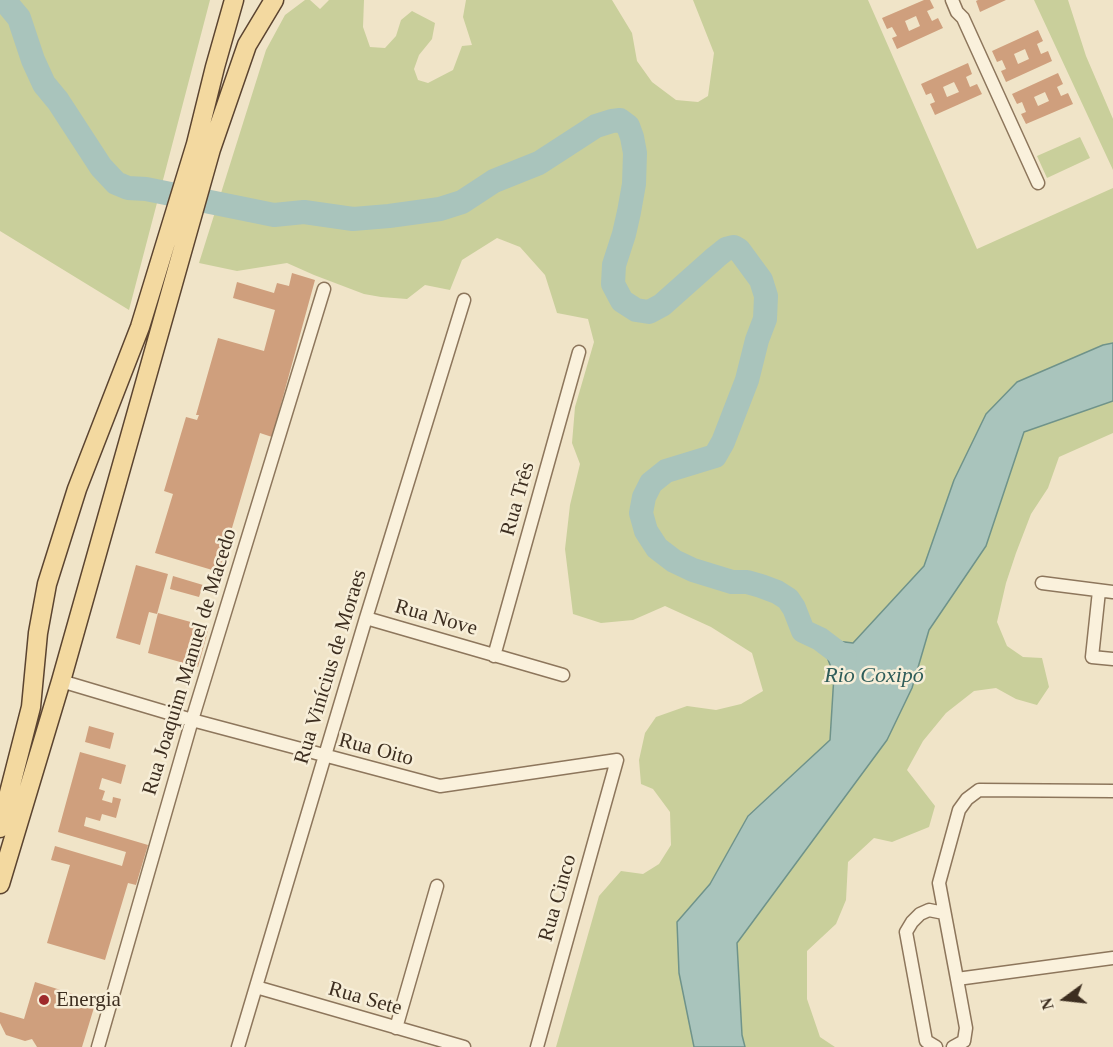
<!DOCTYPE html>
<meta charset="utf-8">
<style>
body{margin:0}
#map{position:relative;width:1113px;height:1047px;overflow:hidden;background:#f0e4c8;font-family:"Times New Roman",serif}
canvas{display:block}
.north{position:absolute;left:1035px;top:969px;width:60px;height:60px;-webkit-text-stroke:4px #f7eed8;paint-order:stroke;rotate:255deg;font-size:16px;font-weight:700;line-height:24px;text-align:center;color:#3d2e20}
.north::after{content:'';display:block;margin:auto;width:21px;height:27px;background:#3d2e20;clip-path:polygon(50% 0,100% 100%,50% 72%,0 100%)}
</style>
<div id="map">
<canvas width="1113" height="1047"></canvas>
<div class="north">N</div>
</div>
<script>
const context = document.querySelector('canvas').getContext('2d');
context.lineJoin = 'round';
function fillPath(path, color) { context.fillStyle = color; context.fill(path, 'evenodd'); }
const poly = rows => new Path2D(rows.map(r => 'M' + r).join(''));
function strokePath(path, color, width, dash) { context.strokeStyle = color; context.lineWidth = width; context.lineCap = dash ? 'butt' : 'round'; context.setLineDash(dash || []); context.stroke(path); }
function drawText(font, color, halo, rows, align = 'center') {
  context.font = font + ' "Times New Roman",serif'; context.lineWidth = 5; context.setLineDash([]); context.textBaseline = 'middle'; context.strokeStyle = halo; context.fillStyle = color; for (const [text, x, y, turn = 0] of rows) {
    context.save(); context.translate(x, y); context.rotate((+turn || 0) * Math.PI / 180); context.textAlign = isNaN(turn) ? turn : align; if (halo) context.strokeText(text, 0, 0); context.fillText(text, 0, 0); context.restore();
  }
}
fillPath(poly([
 [0,0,210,0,129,310,0,231],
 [305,0,310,0,320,9,329,0,364,0,363,27,370,47,385,48,396,36,401,20,412,11,435,23,432,39,419,55,414,69,418,80,428,83,453,70,462,46,472,45,463,17,466,0,612,0,632,33,637,61,652,82,676,100,698,102,708,96,714,53,693,0,868,0,977,249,1113,188,1113,343,1103,345,954,480,924,566,853,643,820,639,834,675,830,740,748,815,710,884,677,922,679,973,694,1047,556,1047,599,896,621,871,643,874,659,864,671,845,670,812,653,789,641,784,639,760,645,733,656,717,687,706,716,710,741,704,763,691,752,653,711,627,665,606,633,620,601,623,573,614,565,549,570,505,580,464,572,443,575,407,594,342,588,319,557,313,545,275,520,247,497,238,462,260,450,290,425,285,407,299,381,297,364,294,314,275,287,263,237,271,199,263,266,50,285,15],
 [1034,0,1068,0,1086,56,1113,119,1113,170],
 [1080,137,1090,158,1047,178,1037,156],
 [1113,401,1113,433,1059,457,1048,488,1031,514,1016,553,1006,583,997,622,1007,646,1023,657,1042,658,1049,687,1037,705,1016,699,996,688,974,691,946,713,923,741,907,770,935,806,929,827,892,842,874,838,848,862,846,900,836,924,807,951,807,999,820,1037,835,1047,745,1047,742,1035,737,943,887,740,912,688,929,630,986,546,1024,432]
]), '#c9cf9b');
const water = poly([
 [1113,343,1113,401,1024,432,986,546,929,630,912,688,887,740,737,943,742,1035,745,1047,694,1047,679,973,677,922,710,884,748,816,830,740,834,675,820,639,853,643,924,566,954,480,986,414,1017,382,1103,345,1113,343]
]);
fillPath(water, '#a9c4bc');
strokePath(water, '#6f938a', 1.5);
strokePath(poly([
 [4,0,19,18,33,60,44,84,58,101,101,167,116,183,128,188,146,189,274,215,304,212,353,219,389,216,440,209,462,202,494,181,539,163,596,126,612,121,620,120,628,126,632,137,635,153,634,184,629,212,624,234,614,265,613,284,622,301,636,310,649,312,662,305,716,257,726,249,734,247,739,250,761,280,766,296,765,319,757,340,747,380,723,442,715,456,666,471,651,483,644,497,641,513,646,531,657,548,674,561,693,570,732,582,747,582,761,586,777,592,788,599,794,608,803,631,820,639,845,658]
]), '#a9c4bc', 24);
fillPath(poly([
 [924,0,930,0,934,8,927,11,932,21,938,18,943,28,897,49,892,38,897,36,892,27,887,29,882,18],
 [916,16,920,26,909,31,905,21],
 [978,0,1006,0,980,12,976,1],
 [1038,30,1043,41,1037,44,1041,54,1048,51,1052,61,1006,82,1001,71,1006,69,1002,60,997,62,992,51],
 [1025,49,1029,59,1018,64,1014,54],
 [968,63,972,74,966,77,970,87,977,84,982,94,935,115,930,104,935,102,931,93,926,95,921,84],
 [954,82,959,92,947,97,943,87],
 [1058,73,1063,84,1057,87,1061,96,1068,93,1073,104,1026,124,1021,114,1026,112,1022,102,1017,104,1012,94],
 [1045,92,1049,101,1038,106,1034,97],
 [292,273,315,280,272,437,260,433,219,572,155,553,173,494,164,491,186,417,197,420,199,415,196,415,218,338,264,351,275,310,233,298,237,282,274,293,277,283,289,286],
 [136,565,168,574,157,614,149,612,140,645,116,638],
 [173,576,203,585,199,597,170,589],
 [158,613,209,627,198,667,148,653],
 [89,726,114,733,110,749,85,742],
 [80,752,126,765,121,784,102,778,99,789,105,791,102,800,112,803,113,797,121,799,116,818,102,814,100,821,86,817,84,826,148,845,136,885,128,883,105,960,47,943,70,865,51,860,55,846,122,866,126,852,58,832],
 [35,982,96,1001,82,1047,37,1047,32,1039,25,1041,6,1035,0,1023,0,1012,24,1019]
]), '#cf9f7d');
const street = poly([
 [952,0,957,12,963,18,1038,183],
 [1042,583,1113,592],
 [1099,591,1092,657,1113,659],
 [366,618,563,675],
 [494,656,579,352],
 [61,681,192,720,440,786,617,760,537,1047],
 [1113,791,979,790,967,799,959,810,939,883,957,979,1113,958],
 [256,987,464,1047],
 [396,1028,437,886],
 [98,1047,192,720,324,289],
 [238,1047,366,618,464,300],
 [936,1047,926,1041,906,932,912,922,920,914,929,910,944,913],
 [953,1047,964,1041,966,1028,957,979]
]);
const primary = poly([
 [0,828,31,707,38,633,47,584,77,489,140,327,196,144,215,67,234,0],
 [0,884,61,681,211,149,247,45,274,0]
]);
strokePath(street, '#8d765c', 15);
strokePath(primary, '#5b4430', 21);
strokePath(street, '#faf1dc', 12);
strokePath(primary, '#f3d9a0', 18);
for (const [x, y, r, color] of [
 [44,1000,6,"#9e2a2b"]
]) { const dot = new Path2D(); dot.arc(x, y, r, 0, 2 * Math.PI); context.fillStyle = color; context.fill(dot); strokePath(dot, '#f7eed8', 2); }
drawText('21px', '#3d2e20', '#f7eed8', [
 ["Rua Três",518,499,-74],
 ["Rua Nove",436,618,16],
 ["Rua Joaquim Manuel de Macedo",190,662,-73],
 ["Rua Vinícius de Moraes",331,667,-73],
 ["Rua Oito",376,750,15],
 ["Rua Cinco",558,898,-74],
 ["Rua Sete",365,999,16]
]);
drawText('21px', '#3d2e20', '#f7eed8', [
 ["Energia",56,1000]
], 'left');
drawText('italic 22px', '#2f5d5a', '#f7eed8', [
 ["Rio Coxipó",874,676]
]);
</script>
